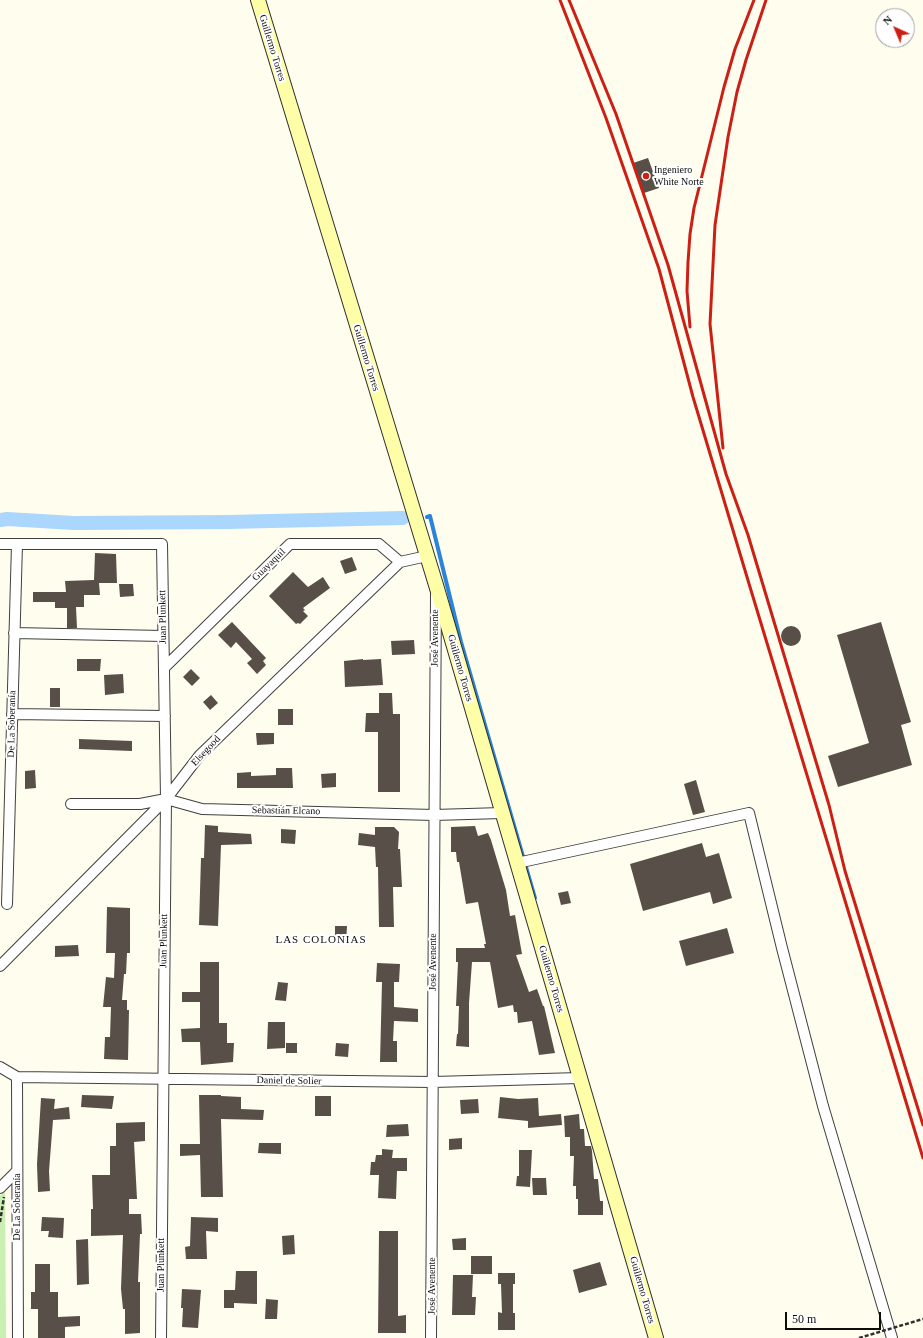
<!DOCTYPE html>
<meta charset="utf-8">
<style>
body{margin:0}
#map{position:relative;width:923px;height:1338px;overflow:hidden;background:#fffded;font-family:"Times New Roman",serif}
canvas{display:block}
.north{position:absolute;left:875px;top:8px;width:40px;height:40px;box-sizing:border-box;background:#fff;border:1px solid #9e9e9e;border-radius:50%;rotate:316deg;font-size:11px;font-weight:700;line-height:16px;text-align:center;color:#0d0d0d}
.north::after{content:'';display:block;margin:auto;width:14px;height:18px;background:#cc1f16;clip-path:polygon(50% 0,100% 100%,50% 72%,0 100%)}
.scale{position:absolute;left:785px;top:1312px;width:96px;height:18px;box-sizing:border-box;border:2px solid #0d0d0d;border-top:0;padding-left:5px;font-size:12px;line-height:14px;white-space:nowrap;color:#0d0d0d;-webkit-text-stroke:3px #fff;paint-order:stroke}
</style>
<div id="map">
<canvas width="923" height="1338"></canvas>
<div class="north">N</div>
<div class="scale">50 m</div>
</div>
<script>
const context = document.querySelector('canvas').getContext('2d');
context.lineJoin = 'round';
function fillPath(path, color) { context.fillStyle = color; context.fill(path, 'evenodd'); }
const poly = rows => new Path2D(rows.map(r => 'M' + r).join(''));
function strokePath(path, color, width, dash) { context.strokeStyle = color; context.lineWidth = width; context.lineCap = dash ? 'butt' : 'round'; context.setLineDash(dash || []); context.stroke(path); }
function drawText(font, color, halo, rows, align = 'center') {
  context.font = font + ' "Times New Roman",serif'; context.lineWidth = 4; context.setLineDash([]); context.textBaseline = 'middle'; context.strokeStyle = halo; context.fillStyle = color; for (const [text, x, y, turn = 0] of rows) {
    context.save(); context.translate(x, y); context.rotate((+turn || 0) * Math.PI / 180); context.textAlign = isNaN(turn) ? turn : align; if (halo) context.strokeText(text, 0, 0); context.fillText(text, 0, 0); context.restore();
  }
}
fillPath(poly([
 [5,1190,6,1338,0,1338,0,1196]
]), '#cbeeb2');
strokePath(poly([
 [427,517,430,516,461,642,535,898]
]), '#2a84dc', 4);
strokePath(poly([
 [0,520,7,519,74,523,228,522,403,518]
]), '#abd6fd', 14);
fillPath(poly([
 [648,158,659,188,644,193,633,163],
 [95,553,116,554,117,583,99,583,100,595,84,595,84,607,76,607,77,628,67,628,67,608,55,608,55,602,33,602,33,592,66,592,65,581,94,580],
 [352,557,357,570,345,574,340,561],
 [293,572,308,587,323,577,330,588,303,608,305,610,303,611,308,616,300,624,298,623,296,624,269,596],
 [119,584,133,584,134,596,120,597],
 [232,622,266,658,263,661,266,665,257,674,247,663,252,659,236,642,231,648,218,635],
 [881,622,911,722,901,725,912,765,838,787,828,756,869,743,837,635],
 '781 636a10 10 0 1 1 20 0a10 10 0 1 1-20 0Z',
 [414,640,415,654,392,655,391,641],
 [77,659,101,659,100,671,77,671],
 [363,659,363,660,381,659,383,685,345,687,344,661],
 [191,669,200,678,192,686,183,677],
 [123,674,124,693,105,695,104,675],
 [50,688,60,688,60,707,50,707],
 [379,693,392,693,393,714,400,714,400,792,378,792,378,732,365,732,366,713,379,713],
 [211,695,218,703,210,710,203,702],
 [278,709,293,709,293,725,278,725],
 [256,733,274,733,274,744,257,745],
 [79,739,132,741,132,751,79,749],
 [276,768,292,768,293,788,237,788,237,773,251,772,251,776,276,775],
 [35,770,36,788,25,789,25,771],
 [336,773,336,787,322,788,321,774],
 [696,780,705,812,693,815,684,784],
 [205,825,218,826,218,832,251,834,252,844,221,845,218,926,199,925,201,858,204,858],
 [475,826,478,836,488,833,491,840,506,890,510,916,515,915,522,954,516,955,529,992,537,989,543,1006,544,1006,555,1053,539,1055,532,1021,518,1023,517,1012,514,1012,513,1005,498,1008,490,962,472,962,469,1003,469,1047,456,1046,457,1034,458,1034,459,1006,456,1006,458,962,456,962,456,948,485,948,484,944,486,944,478,902,466,904,459,862,457,862,456,852,451,852,451,827],
 [375,827,394,827,399,832,398,849,400,849,402,887,393,887,394,927,379,927,378,867,376,867,375,847,358,845,359,833,375,835],
 [281,829,296,830,295,844,281,843],
 [702,843,706,857,719,853,732,898,713,904,710,892,643,911,630,864],
 [568,891,571,903,561,905,558,893],
 [107,907,130,908,130,953,127,953,126,974,124,974,122,1000,127,1000,127,1010,129,1010,128,1060,104,1059,105,1037,110,1037,111,1007,103,1007,106,977,114,978,115,953,106,953],
 [335,926,347,926,346,944,335,943],
 [727,928,734,953,686,966,679,941],
 [78,945,79,956,55,957,55,946],
 [200,962,219,962,219,1023,227,1023,227,1043,234,1043,233,1062,201,1065,200,1042,182,1042,181,1029,200,1028,200,1002,182,1002,182,992,200,992],
 [377,963,400,964,399,982,394,982,394,1007,418,1009,418,1022,394,1021,393,1041,397,1041,397,1062,380,1062,382,982,376,982],
 [278,982,288,983,286,1001,275,1000],
 [268,1022,285,1022,285,1048,267,1049],
 [286,1043,297,1043,297,1053,286,1053],
 [336,1043,349,1044,348,1057,335,1056],
 [82,1095,114,1096,112,1109,81,1107],
 [199,1095,221,1095,221,1096,241,1097,241,1109,264,1110,263,1120,221,1119,223,1197,201,1197,200,1155,180,1156,180,1144,200,1144],
 [315,1096,331,1096,331,1116,315,1116],
 [500,1097,518,1099,538,1098,539,1116,561,1114,562,1125,528,1128,528,1121,498,1118],
 [41,1098,55,1099,54,1109,69,1107,70,1119,53,1120,49,1171,50,1191,38,1192,37,1164],
 [478,1099,479,1113,461,1114,460,1100],
 [579,1114,580,1129,584,1129,585,1146,591,1146,592,1151,594,1179,598,1179,600,1201,603,1201,603,1215,578,1215,578,1199,576,1199,576,1186,573,1186,574,1156,570,1156,570,1137,565,1137,564,1116],
 [145,1122,145,1141,134,1142,137,1199,129,1199,129,1214,141,1214,142,1234,140,1234,138,1282,140,1282,140,1333,125,1334,125,1309,123,1309,121,1289,123,1235,91,1236,91,1209,93,1209,92,1175,110,1175,110,1146,116,1146,116,1123],
 [408,1124,409,1136,386,1137,387,1125],
 [462,1138,462,1149,449,1150,449,1139],
 [259,1143,281,1143,281,1154,258,1153],
 [382,1149,393,1150,392,1158,407,1158,407,1171,397,1171,396,1199,378,1198,379,1175,370,1175,371,1162,375,1162,376,1155,382,1155],
 [519,1150,532,1150,530,1187,516,1186,517,1176,519,1176],
 [532,1178,546,1178,547,1195,533,1195],
 [42,1217,64,1218,63,1238,48,1237,49,1231,41,1231],
 [191,1217,218,1218,218,1232,206,1231,207,1259,186,1259,185,1247,190,1246],
 [379,1231,398,1231,398,1316,406,1315,406,1333,378,1333],
 [294,1235,295,1254,283,1255,282,1236],
 [466,1238,466,1250,453,1250,452,1239],
 [88,1239,89,1284,77,1285,76,1240],
 [471,1256,492,1256,492,1274,471,1274],
 [600,1262,607,1285,579,1293,573,1270],
 [35,1264,50,1264,50,1292,58,1292,58,1317,80,1316,80,1326,65,1327,65,1338,38,1338,38,1309,31,1309,31,1292,35,1292],
 [236,1271,257,1271,257,1304,234,1303,234,1308,224,1308,224,1290,235,1290],
 [498,1273,515,1273,515,1284,513,1284,513,1313,515,1313,515,1330,498,1330,498,1312,502,1313,501,1284,498,1284],
 [453,1275,473,1275,472,1297,476,1297,475,1315,452,1315],
 [182,1289,201,1290,198,1328,182,1327,183,1308,181,1308],
 [266,1299,278,1300,277,1319,265,1319]
]), '#574f48');
const street = poly([
 [0,544,162,544,166,799,161,1338],
 [14,633,163,636],
 [164,668,290,544,379,544,400,562],
 [12,714,165,716],
 [71,804,140,804,166,799,202,809,434,815,502,813],
 [517,863,749,813,782,948,823,1106,892,1338],
 [7,904,17,544],
 [0,966,166,799,200,755,400,562,427,556],
 [0,1067,17,1077,433,1082,580,1078],
 [17,1077,18,1338],
 [0,1188,17,1171],
 [431,1338,436,595]
]);
const secondary = poly([
 [258,0,436,585,656,1338]
]);
strokePath(street, '#404040', 12);
strokePath(secondary, '#2f2f2f', 16);
strokePath(poly([
 [0,1222,4,1197]
]), '#2f2f2f', 2.5, [4, 2]);
strokePath(street, '#fff', 10);
strokePath(secondary, '#fffea8', 14);
strokePath(poly([
 [560,0,606,118,659,269,693,397,750,587,923,1158],
 [569,0,616,114,668,265,726,474,748,535,829,805,845,871,923,1125],
 [690,327,687,291,688,262,690,234,694,208,724,87,735,49,754,0],
 [723,448,710,324,715,225,728,137,737,92,746,60,766,0]
]), '#cc1f16', 3);
strokePath(poly([
 [859,1338,923,1319]
]), '#2f2f2f', 2.5, [4, 2]);
for (const [x, y, r, color] of [
 [646,176,4,"#cc1f16"]
]) { const dot = new Path2D(); dot.arc(x, y, r, 0, 2 * Math.PI); context.fillStyle = color; context.fill(dot); strokePath(dot, '#fff', 1.5); }
drawText('10px', '#0d0d0d', '#fff', [
 ["Guillermo Torres",272,48,73],
 ["Guillermo Torres",366,358,73],
 ["Guayaquil",269,565,-44],
 ["Juan Plunkett",163,617,-91],
 ["José Avenente",435,638,-90],
 ["Guillermo Torres",460,668,74],
 ["De La Soberanía",12,724,-89],
 ["Elsegood",206,751,-47],
 ["Sebastián Elcano",286,811,1],
 ["Juan Plunkett",164,941,-89],
 ["José Avenente",433,962,-90],
 ["Guillermo Torres",551,979,74],
 ["Daniel de Solier",289,1081,1],
 ["De La Soberanía",17,1207,-90],
 ["Juan Plunkett",161,1265,-90],
 ["José Avenente",432,1286,-90],
 ["Guillermo Torres",642,1290,74]
]);
drawText('10px', '#0d0d0d', '#fff', [
 ["Ingeniero",654,170],
 ["White Norte",654,182]
], 'left');
context.letterSpacing = '1px';
drawText('11px', '#0d0d0d', '#fff', [
 ["LAS COLONIAS",321,940]
]);
context.letterSpacing = '0px';
</script>
